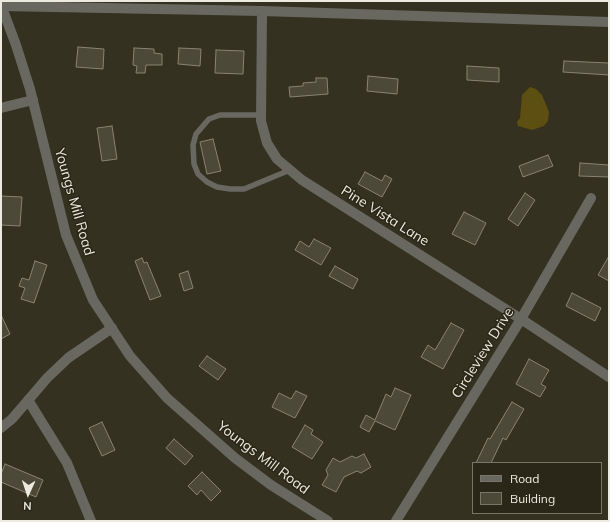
<!DOCTYPE html>
<style>
body{margin:0}
#map{position:relative;width:610px;height:522px;overflow:hidden;background:#353121;font-family:Mulish,sans-serif}
canvas{display:block}
.frame{position:absolute;inset:0;border:2px solid #edebe0;pointer-events:none}
.legend{position:absolute;left:472px;top:462px;width:130px;height:52px;box-sizing:border-box;background:#2b2718;border:1px solid #797568;margin:0;padding:5px 7px;list-style:none;font-size:12px;color:#edebe0}
.legend li{display:flex;align-items:center;gap:8px;height:20px}
.legend b{width:20px;border:1px solid #797568}
.north{position:absolute;left:8px;top:474px;width:40px;height:40px;-webkit-text-stroke:3px #2b2718;paint-order:stroke;rotate:183deg;font-size:11px;font-weight:700;line-height:16px;text-align:center;color:#edebe0}
.north::after{content:'';display:block;margin:auto;width:14px;height:18px;background:#edebe0;clip-path:polygon(50% 0,100% 100%,50% 72%,0 100%)}
</style>
<div id="map">
<canvas width="610" height="522"></canvas>
<div class="frame"></div>
<ul class="legend">
<li><b style="height:5px;background:#696860"></b>Road</li>
<li><b style="height:11px;background:#4d4938"></b>Building</li>
</ul>
<div class="north">N</div>
</div>
<script>
const context = document.querySelector('canvas').getContext('2d');
context.lineJoin = 'round';
function fillPath(path, color) { context.fillStyle = color; context.fill(path, 'evenodd'); }
const poly = rows => new Path2D(rows.map(r => 'M' + r).join(''));
function strokePath(path, color, width, dash) { context.strokeStyle = color; context.lineWidth = width; context.lineCap = dash ? 'butt' : 'round'; context.setLineDash(dash || []); context.stroke(path); }
function drawText(font, color, halo, rows, align = 'center') {
  context.font = font + ' Mulish,sans-serif'; context.lineWidth = 3; context.setLineDash([]); context.textBaseline = 'middle'; context.strokeStyle = halo; context.fillStyle = color; for (const [text, x, y, turn = 0] of rows) {
    context.save(); context.translate(x, y); context.rotate((+turn || 0) * Math.PI / 180); context.textAlign = isNaN(turn) ? turn : align; if (halo) context.strokeText(text, 0, 0); context.fillText(text, 0, 0); context.restore();
  }
}
fillPath(poly([
 [530,87,536,89,542,95,549,112,548,121,544,126,532,130,518,126,517,122,520,118,522,95]
]), '#5c4f11');
const building = poly([
 [78,47,104,49,103,69,76,67,78,47],
 [134,48,154,49,154,53,162,54,162,65,146,65,145,73,136,73,137,66,133,65,134,48],
 [179,48,201,49,200,66,178,64,179,48],
 [216,50,244,51,243,74,215,73,216,50],
 [564,61,609,63,609,75,563,72,564,61],
 [467,66,499,68,499,82,467,80,467,66],
 [368,76,398,79,397,94,367,91,368,76],
 [316,78,327,78,328,94,290,97,289,87,303,86,303,83,316,82,316,78],
 [112,126,117,159,102,161,97,128,112,126],
 [213,139,221,171,207,174,200,142,213,139],
 [548,155,553,166,523,177,519,166,548,155],
 [580,163,609,165,609,177,579,176,580,163],
 [365,172,382,181,385,175,392,179,382,197,358,184,365,172],
 [525,193,535,200,518,226,508,219,525,193],
 [1,196,22,197,20,226,1,225,1,196],
 [464,212,486,223,475,245,452,234,464,212],
 [314,239,331,248,321,265,295,250,300,241,309,247,314,239],
 [609,256,609,281,598,275,609,256],
 [142,258,144,263,147,262,161,296,150,300,135,261,142,258],
 [35,261,47,265,34,303,21,299,25,288,19,286,22,278,29,280,35,261],
 [335,266,358,279,353,289,329,276,335,266],
 [188,271,193,288,184,291,179,274,188,271],
 [572,293,601,308,595,321,566,306,572,293],
 [1,315,10,334,1,339,1,315],
 [451,323,464,330,443,369,421,357,428,345,435,350,451,323],
 [207,356,226,369,218,380,199,366,207,356],
 [529,359,549,370,541,384,546,387,540,397,516,384,529,359],
 [395,388,411,395,395,430,375,421,369,432,360,427,366,415,375,420,386,394,391,397,395,388],
 [296,391,307,396,295,418,272,407,279,393,291,399,296,391],
 [512,402,524,409,506,440,503,438,491,463,476,463,488,438,490,439,512,402],
 [102,422,115,450,102,456,89,428,102,422],
 [305,425,313,430,311,434,323,442,312,459,292,447,305,425],
 [174,439,193,456,185,465,166,448,174,439],
 [364,454,371,467,361,473,357,471,344,477,336,492,322,485,328,475,326,470,333,458,340,462,352,456,356,458,364,454],
 [5,464,43,480,36,497,1,482,1,474,5,464],
 [202,472,221,491,211,501,201,490,197,495,188,486,202,472]
]);
fillPath(building, '#4d4938');
strokePath(building, '#888471', 1);
strokePath(poly([
 [261,115,220,115,209,119,196,134,193,145,194,164,198,174,207,182,217,187,230,189,244,189,290,170]
]), '#696860', 5.5);
strokePath(poly([
 [1,6,262,11,609,22],
 [262,11,261,121,267,143,277,159,302,180,521,319,609,377],
 [1,108,33,100],
 [28,400,67,463,91,521],
 [1,428,12,419,48,377,68,358,112,328],
 [396,521,521,319,591,198]
]), '#696860', 10);
strokePath(poly([
 [1,5,16,45,30,89,66,235,93,300,130,356,167,398,235,458,271,485,328,521]
]), '#696860', 10);
drawText('14px', '#edebe0', '#2b2718', [
 ["Youngs Mill Road",74,202,74],
 ["Pine Vista Lane",385,216,32],
 ["Circleview Drive",483,353,-58],
 ["Youngs Mill Road",263,458,37]
]);
</script>
